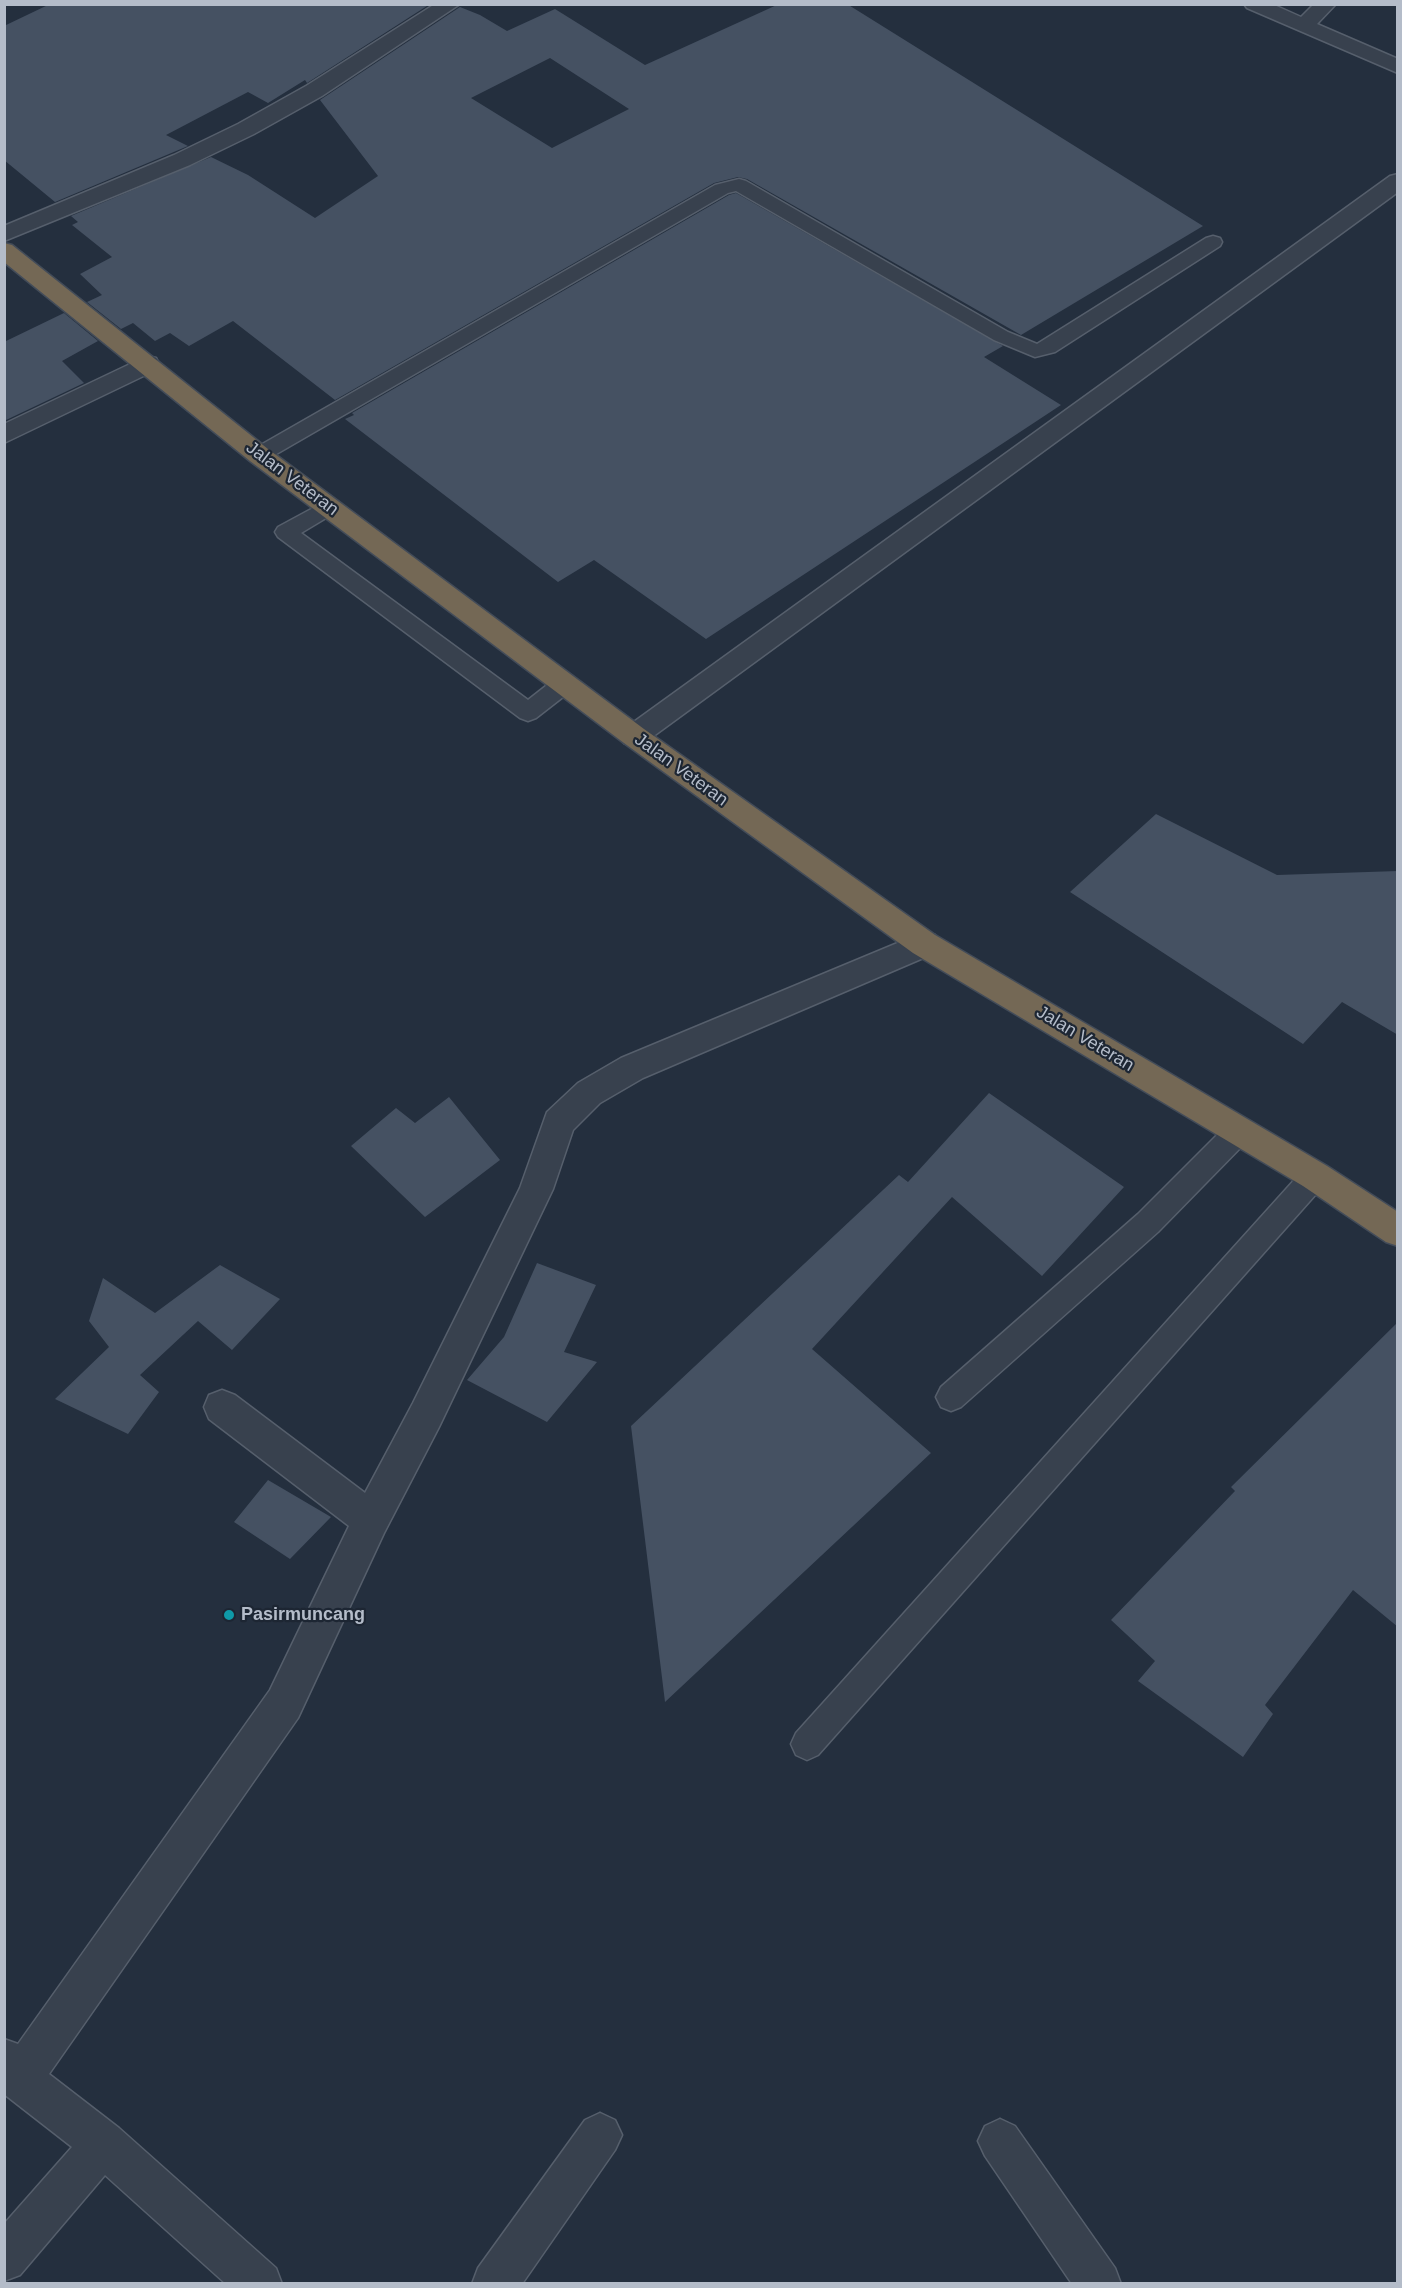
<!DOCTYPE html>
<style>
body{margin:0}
#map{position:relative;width:1402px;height:2288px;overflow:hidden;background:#242f3e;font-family:Helvetica,sans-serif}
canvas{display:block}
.frame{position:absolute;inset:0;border:6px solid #b4bcc9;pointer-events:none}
</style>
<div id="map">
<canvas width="1402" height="2288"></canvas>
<div class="frame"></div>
</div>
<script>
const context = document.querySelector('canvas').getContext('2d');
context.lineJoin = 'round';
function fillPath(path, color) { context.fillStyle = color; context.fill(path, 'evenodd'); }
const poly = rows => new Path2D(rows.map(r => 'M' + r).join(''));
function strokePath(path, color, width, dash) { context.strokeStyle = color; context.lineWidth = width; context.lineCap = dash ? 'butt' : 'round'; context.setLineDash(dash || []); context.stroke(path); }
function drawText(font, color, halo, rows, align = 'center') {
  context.font = font + ' Helvetica,sans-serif'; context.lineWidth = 4.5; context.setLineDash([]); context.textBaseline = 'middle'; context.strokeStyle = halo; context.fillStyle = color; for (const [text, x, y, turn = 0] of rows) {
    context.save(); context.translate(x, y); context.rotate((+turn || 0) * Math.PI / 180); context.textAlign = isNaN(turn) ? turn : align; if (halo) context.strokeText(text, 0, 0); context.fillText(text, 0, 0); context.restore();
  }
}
fillPath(poly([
 [50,4,430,4,307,83,305,80,268,103,248,92,166,135,188,146,55,202,4,160,4,26],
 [779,4,847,4,1203,226,1021,335,747,179,738,177,714,183,335,400,233,321,189,346,170,333,155,341,133,323,121,329,87,302,102,295,80,274,112,257,72,225,78,222,71,216,211,157,248,175,315,218,378,176,320,100,460,7,480,15,507,31,555,9,645,65],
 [550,58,629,109,552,148,471,98],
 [736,193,1003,346,984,357,1061,405,706,639,594,560,558,582,345,419,354,415,352,413,729,195],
 [64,313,98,341,62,361,84,383,4,421,4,342],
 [1156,814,1277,875,1398,871,1398,1035,1342,1002,1303,1044,1070,892],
 [989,1093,1124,1187,1042,1276,952,1197,812,1349,931,1453,665,1702,631,1426,899,1175,908,1182],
 [449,1097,500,1160,425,1217,351,1146,396,1108,415,1123],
 [537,1263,596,1285,564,1352,597,1362,547,1422,467,1380,504,1337],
 [220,1265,280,1299,232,1350,198,1321,140,1375,159,1392,128,1434,55,1399,109,1347,89,1321,103,1278,155,1313],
 [1398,1322,1398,1627,1353,1590,1265,1705,1273,1714,1243,1757,1138,1681,1155,1661,1111,1620,1235,1491,1231,1487],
 [268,1480,331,1517,290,1559,234,1522]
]), '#455162');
const lane = poly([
 [739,179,746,181,1008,332,1037,344,1206,238,1213,236,1220,238,1222,242,1220,246,1055,352,1035,357,994,340,736,191,728,193,266,460,259,462,252,460,249,455,252,450,715,185,739,179],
 [328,500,336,502,339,507,336,512,301,533,528,700,556,678,564,676,572,678,575,684,572,690,536,718,528,721,520,718,278,537,275,532,278,527,328,500],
 [1239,1120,1249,1123,1252,1131,1249,1139,1158,1232,961,1407,951,1411,941,1407,936,1397,941,1387,1138,1214,1229,1123,1239,1120],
 [1315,1164,1325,1168,1329,1176,1325,1184,818,1755,807,1760,796,1755,791,1744,796,1733,1305,1168,1315,1164]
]);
const street = poly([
 [435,4,460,4,322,96,254,134,190,165,4,241,4,226,174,155,238,124,306,86,435,4],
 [1244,4,1272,4,1301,17,1314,4,1336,4,1317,24,1398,59,1398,73,1247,8,1244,4],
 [1398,174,1398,192,644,743,634,747,624,743,620,736,624,729,1390,176,1398,174],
 [147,356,156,358,159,364,156,370,4,443,4,424,147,356],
 [924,932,935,935,939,944,935,953,643,1078,600,1103,573,1130,553,1189,439,1427,384,1533,298,1718,49,2074,119,2128,276,2268,282,2284,226,2284,105,2175,20,2275,4,2281,4,2224,72,2147,4,2094,4,2039,18,2044,270,1690,349,1526,209,1419,204,1407,209,1395,222,1390,235,1395,365,1493,413,1403,520,1188,547,1112,578,1083,621,1058,924,932],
 [600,2113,615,2120,622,2135,615,2150,522,2284,472,2284,478,2268,585,2120,600,2113],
 [1000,2119,1015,2126,1115,2268,1121,2284,1072,2284,985,2156,978,2141,985,2126,1000,2119]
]);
const highway = poly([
 [4,243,12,245,268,449,644,729,935,935,1327,1166,1398,1212,1398,1246,1386,1242,1303,1186,913,953,624,743,250,461,4,262,4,243]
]);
strokePath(lane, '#565f6c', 3);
strokePath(street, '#565f6c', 3);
strokePath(highway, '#434c59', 3);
fillPath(lane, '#38414e');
fillPath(street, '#38414e');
fillPath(highway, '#746855');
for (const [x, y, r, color] of [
 [229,1615,6,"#0f9aa8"]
]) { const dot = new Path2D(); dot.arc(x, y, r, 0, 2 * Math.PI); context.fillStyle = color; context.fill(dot); strokePath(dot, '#1d2633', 2); }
drawText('18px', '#b4bcc9', '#1d2633', [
 ["Jalan Veteran",292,479,37],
 ["Jalan Veteran",681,770,36],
 ["Jalan Veteran",1085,1039,31]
]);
drawText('bold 18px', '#b4bcc9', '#1d2633', [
 ["Pasirmuncang",241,1615]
], 'left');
</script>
